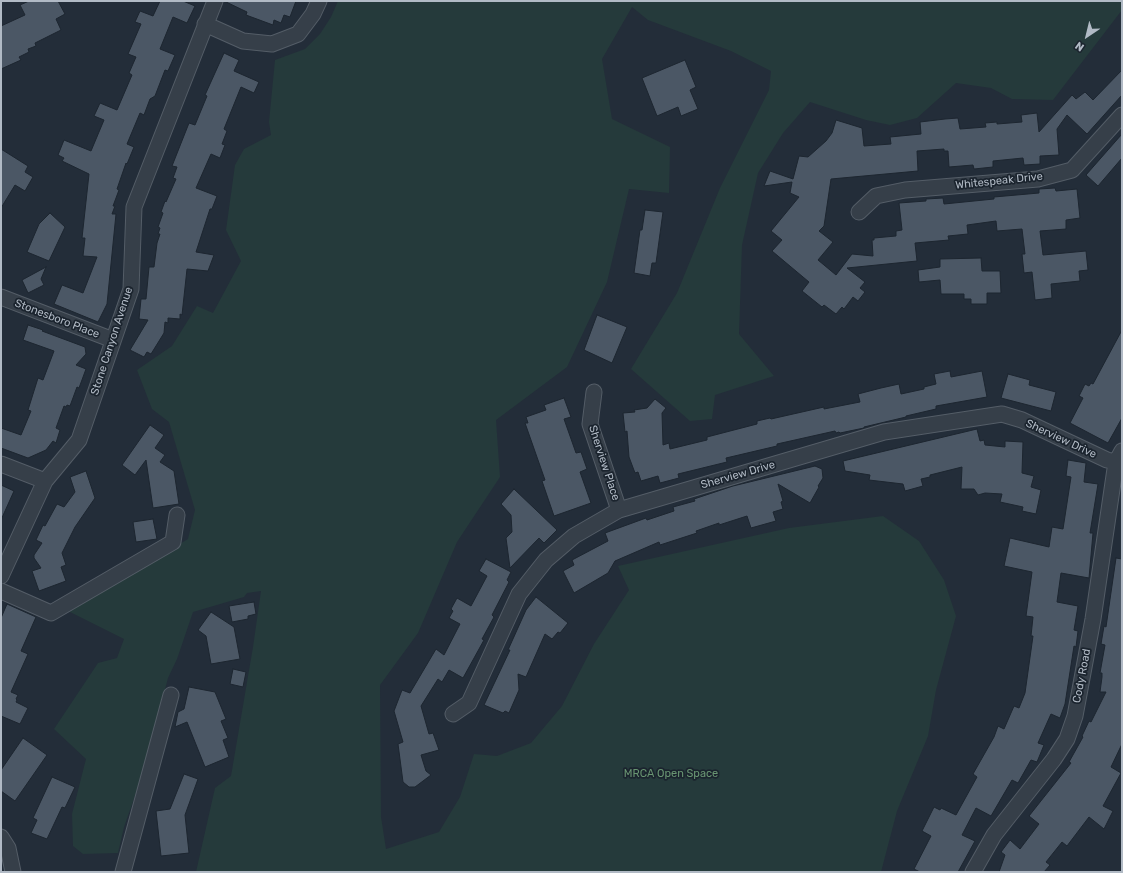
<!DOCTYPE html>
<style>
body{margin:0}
#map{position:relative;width:1123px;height:873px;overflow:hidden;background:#232d39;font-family:Rubik,sans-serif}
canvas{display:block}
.frame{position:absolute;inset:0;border:2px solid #b1bac5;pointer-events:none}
.north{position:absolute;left:1067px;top:16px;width:40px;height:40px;-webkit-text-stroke:3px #1b242e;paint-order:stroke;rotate:215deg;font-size:11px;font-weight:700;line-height:16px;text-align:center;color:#b1bac5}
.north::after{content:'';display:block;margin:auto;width:14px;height:18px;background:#b1bac5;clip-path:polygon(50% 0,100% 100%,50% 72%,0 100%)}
</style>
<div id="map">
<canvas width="1123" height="873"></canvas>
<div class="frame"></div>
<div class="north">N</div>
</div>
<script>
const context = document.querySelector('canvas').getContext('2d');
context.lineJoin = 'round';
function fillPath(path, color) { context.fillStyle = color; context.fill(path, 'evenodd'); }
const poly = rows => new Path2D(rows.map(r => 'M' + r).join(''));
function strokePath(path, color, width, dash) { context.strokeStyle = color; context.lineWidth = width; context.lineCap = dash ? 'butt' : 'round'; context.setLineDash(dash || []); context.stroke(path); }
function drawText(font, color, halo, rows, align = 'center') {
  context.font = font + ' Rubik,sans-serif'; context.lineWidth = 3.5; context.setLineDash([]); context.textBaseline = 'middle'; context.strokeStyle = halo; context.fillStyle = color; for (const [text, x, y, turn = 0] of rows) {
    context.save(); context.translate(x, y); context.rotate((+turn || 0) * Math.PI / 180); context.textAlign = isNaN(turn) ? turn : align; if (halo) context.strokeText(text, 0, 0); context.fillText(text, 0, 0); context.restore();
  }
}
fillPath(poly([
 [338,1,1122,1,1122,10,1053,100,1012,99,991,88,956,83,917,118,890,125,866,120,810,102,783,133,758,173,742,245,739,334,774,376,715,395,712,419,690,421,631,369,677,293,720,188,769,90,771,71,731,51,648,20,632,7,602,59,612,119,670,147,669,193,629,189,607,282,567,367,496,420,500,477,457,542,418,633,380,685,381,817,386,849,439,832,460,797,474,754,497,756,531,743,562,706,594,644,629,590,618,566,789,528,883,516,919,541,944,580,956,616,936,690,928,736,897,811,881,872,196,872,215,788,231,776,253,647,261,591,247,593,244,597,193,612,177,659,168,678,144,770,124,827,118,853,83,854,73,846,72,814,86,759,54,729,98,663,117,658,124,639,68,611,188,539,195,510,169,422,152,409,137,370,172,346,197,306,213,313,241,261,226,230,235,165,244,149,271,135,269,122,275,60,305,49,320,34,331,17]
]), '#253a3b');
const building = poly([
 [29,1,58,1,65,14,56,19,61,30,35,43,36,46,28,49,29,52,19,57,21,60,1,69,1,26,25,15,20,5,29,1],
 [160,1,183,1,195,6,187,23,173,17,160,49,175,55,168,71,165,70,155,96,150,99,144,115,140,113,127,144,134,147,127,164,126,163,117,189,119,190,113,206,115,206,112,214,116,214,107,304,98,322,54,304,62,285,83,293,97,257,83,256,85,238,82,238,89,174,62,161,64,158,58,155,64,140,91,151,104,120,94,116,100,103,117,110,132,75,129,73,136,57,128,54,141,24,135,22,140,11,153,16,160,1],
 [224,1,296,1,290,17,284,15,281,23,274,20,273,25,246,15,247,12,224,1],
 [224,53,239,60,234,71,259,82,254,93,241,87,224,129,227,131,222,144,225,145,220,158,211,154,196,188,217,196,212,209,210,209,196,252,214,255,208,271,187,269,182,315,180,314,180,319,168,318,168,323,165,322,164,333,151,354,147,352,144,357,130,350,148,320,139,319,141,299,146,299,149,267,154,267,157,243,160,234,158,234,160,228,158,227,163,213,161,212,165,201,166,202,176,179,173,178,177,167,172,166,189,123,195,125,207,96,205,95,224,53],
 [685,60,696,87,690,90,698,109,681,116,678,107,657,116,642,78,685,60],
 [1122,70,1122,95,1087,134,1067,115,1057,129,1059,155,1040,156,1040,164,1024,165,1023,158,993,161,993,167,974,169,973,165,949,167,948,151,944,151,944,149,917,151,918,171,831,179,824,226,819,231,833,242,818,260,836,275,852,254,873,256,872,240,874,240,874,238,896,236,896,231,902,230,899,203,926,201,926,199,943,198,944,204,994,199,994,197,1039,193,1039,189,1055,188,1056,191,1077,189,1080,218,1066,220,1066,229,1040,231,1043,255,1086,251,1088,270,1079,271,1080,281,1051,284,1052,298,1035,300,1032,272,1024,273,1022,254,1025,254,1022,229,997,231,996,221,967,225,968,234,948,236,949,240,915,243,917,261,847,268,865,282,860,288,865,292,858,301,853,297,844,309,842,307,836,314,824,305,822,307,802,291,809,282,772,251,782,240,771,231,799,197,790,193,792,182,764,186,770,171,793,179,799,156,808,157,826,141,832,133,836,120,862,128,864,146,891,144,890,137,921,134,920,122,945,119,958,118,960,129,986,127,985,123,997,122,997,124,1022,122,1021,115,1037,113,1039,132,1072,95,1076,99,1085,92,1093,100,1122,70],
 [1122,134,1122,158,1098,186,1086,175,1122,134],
 [1,149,28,166,25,172,33,177,25,191,15,185,1,208,1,149],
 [645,210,663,212,656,263,652,263,650,276,634,273,640,230,642,230,645,210],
 [50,213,65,227,49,261,27,252,39,224,50,213],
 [981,258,982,271,1000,271,1001,293,987,293,987,304,971,304,971,299,964,299,964,294,941,294,940,280,919,282,918,270,940,267,940,259,981,258],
 [46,267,41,279,44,285,28,293,22,280,46,267],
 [597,315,627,327,612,363,584,350,597,315],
 [28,325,43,330,42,331,85,347,86,354,76,365,86,369,79,388,77,387,70,406,67,405,66,407,64,406,56,428,60,430,56,443,53,441,46,450,28,458,1,448,1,428,21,435,31,411,28,410,38,378,43,380,54,351,23,340,28,325],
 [1122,330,1122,418,1108,443,1070,423,1083,398,1079,396,1085,384,1089,386,1091,383,1093,384,1122,330],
 [950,371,951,377,982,371,987,397,936,406,936,409,906,416,906,417,864,427,864,428,840,433,839,432,836,433,835,431,777,444,777,446,726,458,727,462,678,474,679,478,660,483,658,476,641,481,638,472,635,473,629,457,627,431,625,432,623,413,635,412,634,410,647,408,655,399,666,408,662,413,663,445,669,443,670,449,707,440,707,437,757,424,757,421,770,418,771,419,824,407,824,409,860,402,858,394,881,388,899,384,901,394,924,389,924,387,936,384,934,374,950,371],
 [1008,374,1030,380,1029,385,1056,392,1051,411,1001,398,1008,374],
 [564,398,571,417,564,419,576,453,581,452,587,469,580,472,591,503,554,516,542,481,545,480,525,423,528,423,526,417,546,410,544,405,564,398],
 [150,425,164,435,155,448,165,455,160,462,174,471,179,504,153,508,146,460,135,475,122,465,150,425],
 [977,429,980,441,984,440,985,445,1005,447,1005,441,1023,442,1022,473,1034,476,1031,487,1041,490,1036,514,1022,511,1023,507,1000,502,1002,494,985,493,978,495,974,489,961,489,962,467,930,475,930,477,921,479,923,486,905,491,903,484,869,480,870,475,845,471,843,461,977,429],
 [1068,460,1086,463,1084,482,1098,484,1090,533,1093,533,1089,578,1061,573,1057,602,1078,606,1074,630,1078,631,1076,647,1074,646,1065,704,1060,718,1051,714,1038,743,1044,745,1037,762,1031,760,1018,783,1012,780,991,816,976,808,962,835,975,841,958,872,920,872,914,869,931,836,922,831,934,807,940,810,941,808,956,815,977,777,973,774,994,737,998,726,1004,729,1014,706,1019,708,1025,693,1033,636,1031,636,1033,617,1026,616,1032,572,1004,566,1010,538,1049,547,1052,527,1063,529,1071,477,1066,476,1068,460],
 [815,466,822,469,823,478,818,486,819,487,810,503,778,484,783,501,781,502,783,509,773,512,776,521,751,528,747,516,719,525,719,523,696,531,697,533,660,545,659,542,615,561,608,573,574,593,563,571,574,565,572,560,608,541,605,533,646,518,647,520,674,511,673,507,695,501,694,499,733,486,815,466],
 [86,471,95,498,75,527,62,553,66,565,61,567,66,581,39,591,32,571,41,568,34,558,34,555,42,543,36,540,43,525,45,526,57,504,64,507,75,492,70,477,86,471],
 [1,485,14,491,1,520,1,485],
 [514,489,557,530,544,543,539,538,510,568,506,538,512,532,511,515,501,504,514,489],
 [153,519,157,539,136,542,133,522,153,519],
 [1116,558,1122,559,1122,744,1111,767,1121,773,1103,806,1113,811,1104,829,1089,817,1067,846,1062,842,1046,862,1050,865,1044,872,999,872,1005,855,1001,852,1010,840,1020,849,1039,824,1029,816,1071,763,1069,762,1083,737,1082,736,1089,721,1091,722,1106,692,1100,692,1102,677,1102,673,1100,673,1105,645,1101,644,1104,626,1106,627,1116,558],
 [486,559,511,572,507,580,509,582,492,615,494,617,482,639,484,640,463,678,449,670,442,682,438,679,421,706,429,734,433,733,439,750,421,755,426,771,431,775,415,787,409,787,403,782,398,744,403,742,394,711,402,690,410,693,436,649,444,655,460,624,449,618,453,611,451,609,457,598,471,606,487,576,479,571,486,559],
 [536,597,568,623,560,633,558,632,552,639,545,634,526,677,518,674,519,690,509,713,505,711,503,713,484,705,510,650,508,650,526,610,536,597],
 [254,602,256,614,248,616,248,619,232,622,229,606,254,602],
 [7,604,36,617,21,651,28,654,11,692,18,695,16,699,17,700,16,702,28,708,20,724,1,716,1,618,7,604],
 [211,612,234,627,240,659,211,664,206,636,198,630,211,612],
 [233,669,246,672,243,687,230,684,233,669],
 [189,687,215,692,226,719,221,721,228,738,223,740,229,757,205,767,187,722,175,727,178,712,184,709,189,687],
 [23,738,47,755,15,801,1,791,1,770,23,738],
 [184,774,198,779,185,815,189,853,161,856,156,811,170,809,184,774],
 [52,777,75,787,65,808,62,807,47,839,31,833,37,820,33,818,52,777]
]);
fillPath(building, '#4b5765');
strokePath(building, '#1d2630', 1);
const minor = poly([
 [205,24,243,41,272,44,298,34,313,14,319,1],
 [859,212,876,196,905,190,1038,179,1072,170,1122,115],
 [1,297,113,340],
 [594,392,590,424,619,510],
 [1,464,45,481],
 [1,576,45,481,79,440,131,289,134,207,215,1],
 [1,591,51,613,173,542,177,515],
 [453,714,469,703,519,594,546,560,574,536,619,510,884,432,1002,414,1022,420,1107,460,1116,462],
 [1,837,8,848,13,872],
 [123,872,171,695],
 [973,872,994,835,1054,759,1067,739,1075,716,1093,619,1116,462,1122,451]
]);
strokePath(minor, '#545d67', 17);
strokePath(minor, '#363f49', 15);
drawText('11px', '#b1bac5', '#1b242e', [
 ["Whitespeak Drive",999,181,-6],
 ["Stonesboro Place",57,319,21],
 ["Stone Canyon Avenue",112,341,-72],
 ["Sherview Drive",1061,439,25],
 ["Sherview Place",604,463,72],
 ["Sherview Drive",738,475,-16],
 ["Cody Road",1082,676,-79]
]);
drawText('11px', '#699572', '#1b242e', [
 ["MRCA Open Space",671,774]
]);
</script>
